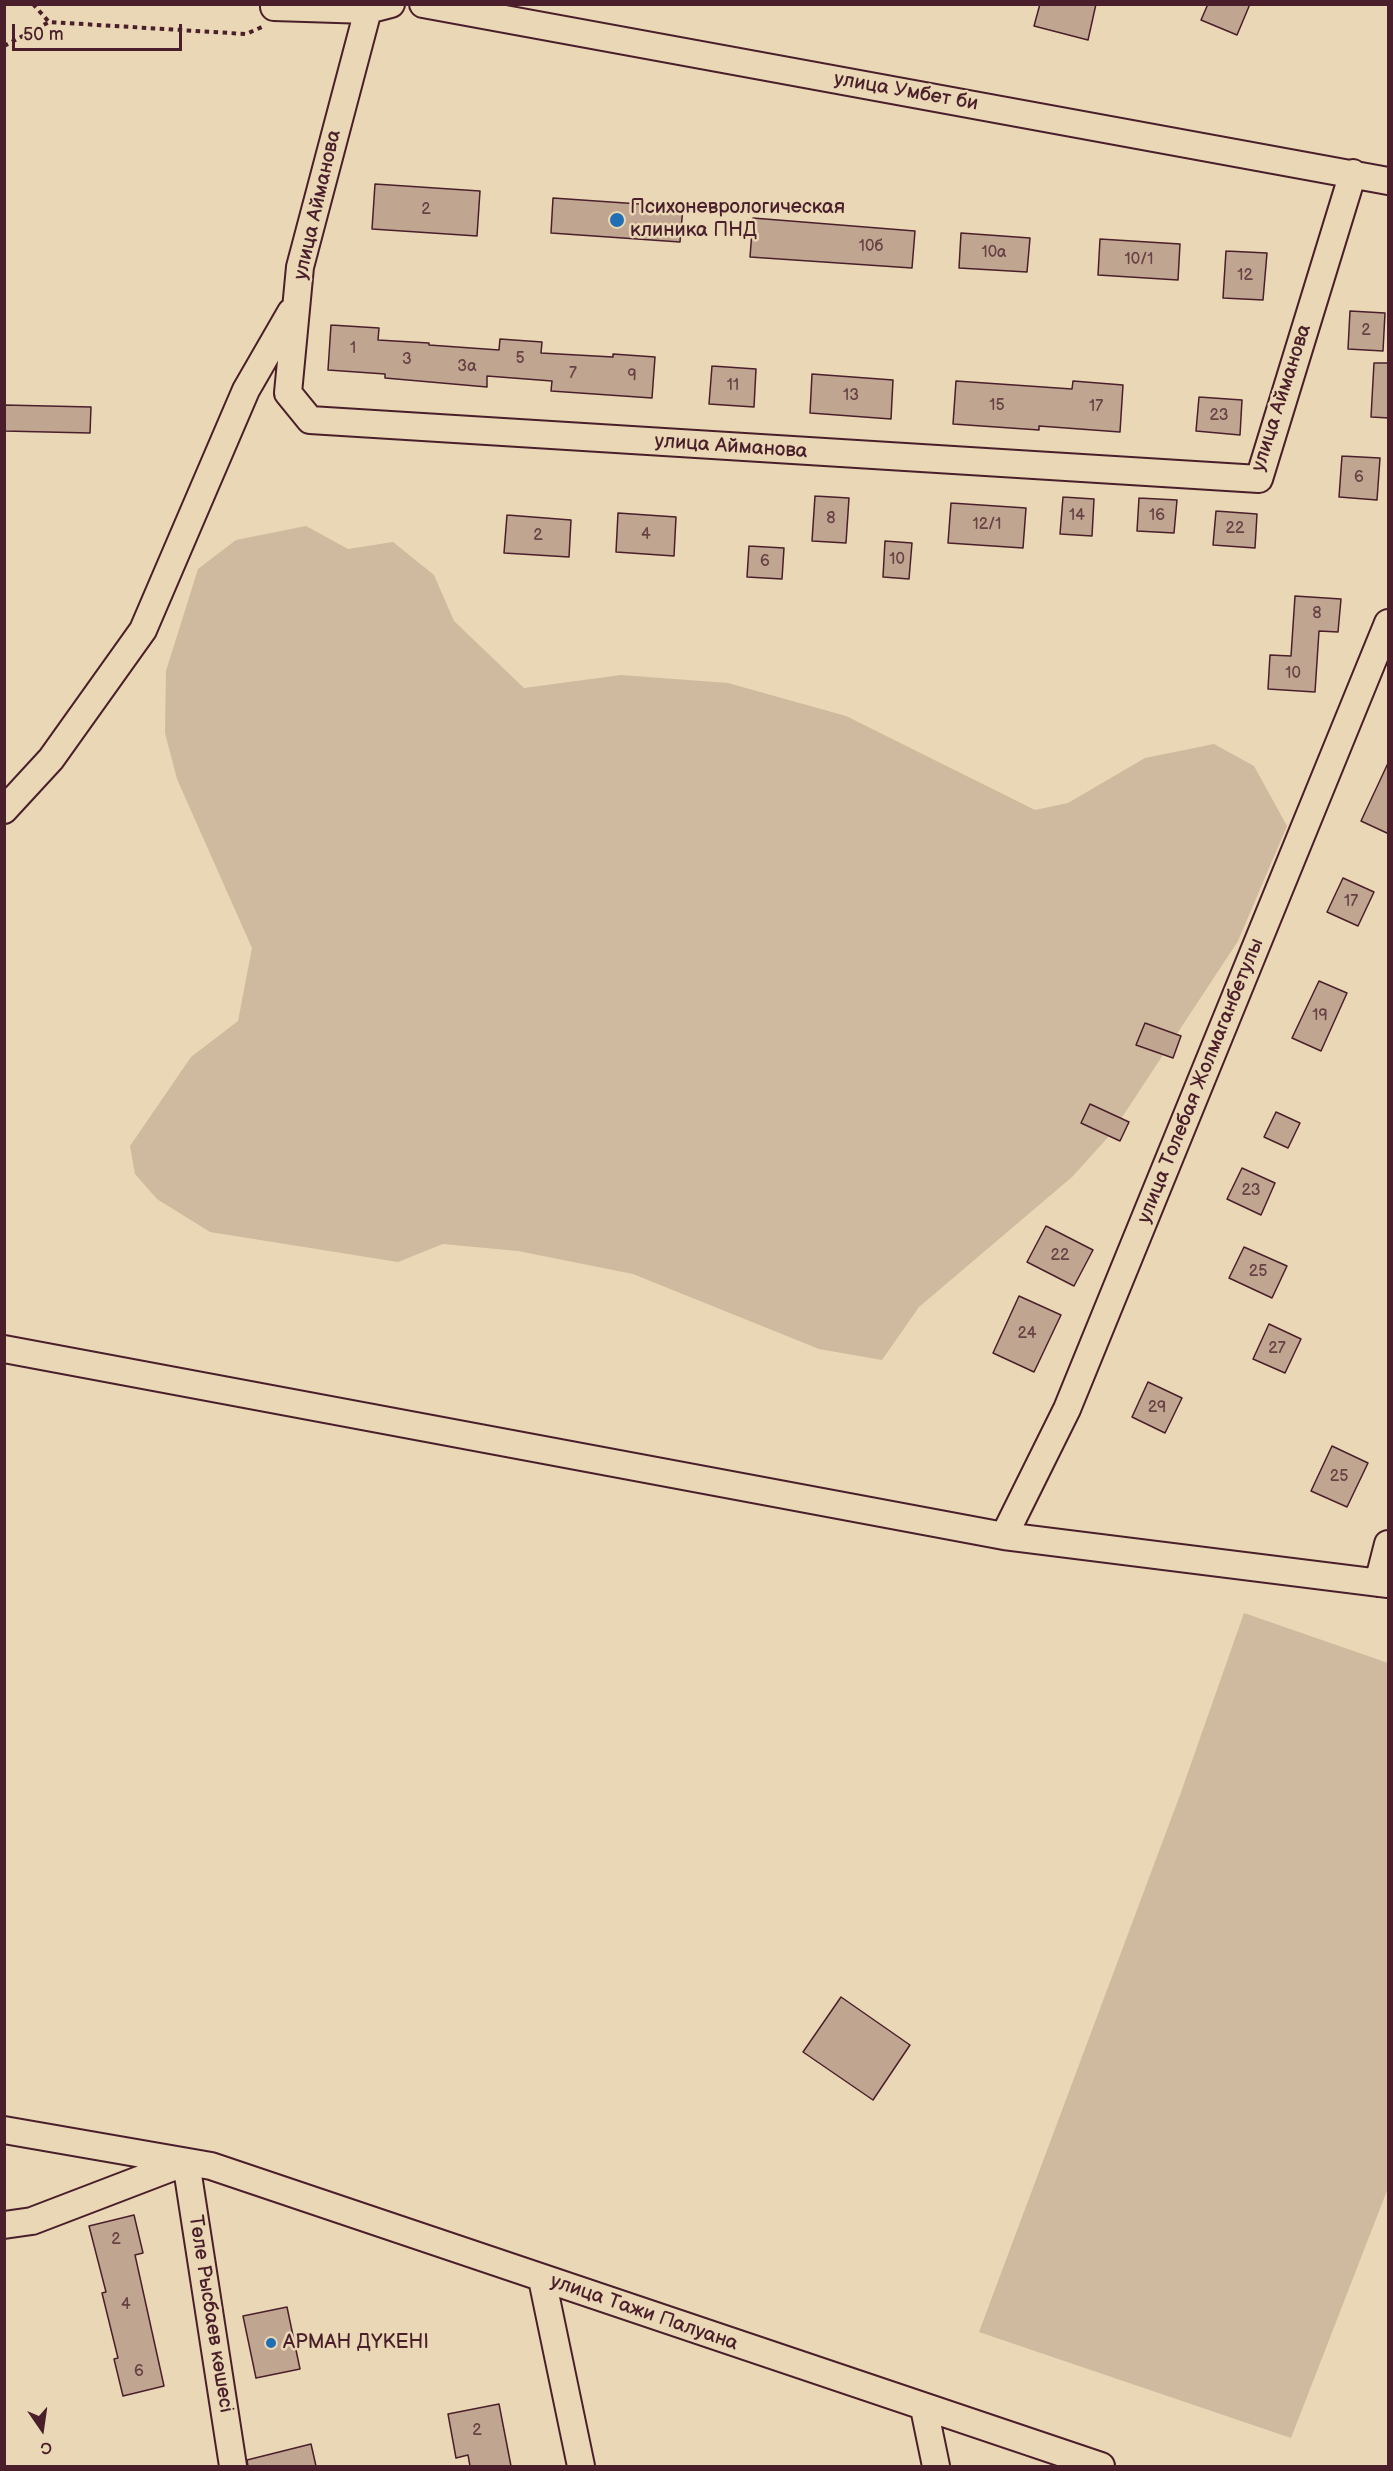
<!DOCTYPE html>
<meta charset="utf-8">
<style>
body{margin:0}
#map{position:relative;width:1393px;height:2471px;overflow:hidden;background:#ead7b5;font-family:"Balsamiq Sans",sans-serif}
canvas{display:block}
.frame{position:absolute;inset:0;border:6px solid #4a1f2b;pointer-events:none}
.north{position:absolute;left:12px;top:2399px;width:60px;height:60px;-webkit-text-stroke:4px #ead7b5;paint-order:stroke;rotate:167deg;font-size:16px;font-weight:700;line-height:24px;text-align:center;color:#4a1f2b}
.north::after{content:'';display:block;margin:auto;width:21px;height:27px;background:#4a1f2b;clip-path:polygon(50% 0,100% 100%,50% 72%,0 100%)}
.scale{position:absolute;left:12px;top:24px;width:170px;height:27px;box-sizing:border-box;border:3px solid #4a1f2b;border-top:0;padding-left:8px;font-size:18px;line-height:21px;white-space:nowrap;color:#4a1f2b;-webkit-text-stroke:4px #ead7b5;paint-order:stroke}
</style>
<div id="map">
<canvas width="1393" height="2471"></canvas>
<div class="frame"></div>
<div class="north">С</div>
<div class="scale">50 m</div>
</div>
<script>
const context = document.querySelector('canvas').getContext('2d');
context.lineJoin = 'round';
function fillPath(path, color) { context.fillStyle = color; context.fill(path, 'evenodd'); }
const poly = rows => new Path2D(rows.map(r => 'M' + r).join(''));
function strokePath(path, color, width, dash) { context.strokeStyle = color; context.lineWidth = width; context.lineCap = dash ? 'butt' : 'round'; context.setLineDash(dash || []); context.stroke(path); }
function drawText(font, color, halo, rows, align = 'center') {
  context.font = font + ' "Balsamiq Sans",sans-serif'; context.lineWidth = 5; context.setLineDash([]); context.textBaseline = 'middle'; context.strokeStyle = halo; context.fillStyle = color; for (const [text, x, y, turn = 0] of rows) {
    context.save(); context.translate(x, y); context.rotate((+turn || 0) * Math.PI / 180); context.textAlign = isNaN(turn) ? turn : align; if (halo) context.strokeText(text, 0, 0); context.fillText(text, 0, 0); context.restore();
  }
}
fillPath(poly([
 [306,526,348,549,393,542,434,575,454,621,524,688,621,675,728,683,846,716,1035,810,1068,803,1145,758,1214,744,1254,766,1287,826,1238,941,1111,1134,1072,1177,919,1307,882,1360,819,1349,633,1274,518,1251,443,1244,398,1262,210,1232,157,1199,135,1174,130,1146,191,1057,238,1021,252,948,177,779,165,733,166,671,198,569,236,540],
 [1244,1613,1388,1663,1388,2188,1291,2438,979,2332,1180,1795]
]), '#cfb99f');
const building = poly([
 [1040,4,1096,4,1088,40,1034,26,1040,4],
 [1208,4,1250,4,1237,35,1201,20,1208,4],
 [375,184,480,191,477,236,372,229,375,184],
 [553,198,683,207,680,242,551,233,553,198],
 [753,218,915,231,912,268,750,257,753,218],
 [961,233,1030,238,1027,272,959,268,961,233],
 [1100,239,1180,244,1178,280,1098,275,1100,239],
 [1226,251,1267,253,1263,300,1223,298,1226,251],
 [1350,311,1385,313,1383,351,1348,349,1350,311],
 [331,325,379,328,378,340,429,343,429,345,499,350,500,339,542,342,541,353,613,357,613,354,655,357,652,398,551,391,552,381,487,376,487,387,385,378,385,374,328,370,331,325],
 [1374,363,1389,363,1389,418,1371,417,1374,363],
 [712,366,756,369,754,407,709,404,712,366],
 [812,374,893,380,891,419,810,413,812,374],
 [956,381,1072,389,1073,381,1123,385,1120,432,1039,426,1039,430,953,424,956,381],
 [1199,397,1242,400,1240,435,1196,431,1199,397],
 [4,405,91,407,90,433,4,431,4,405],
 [1342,456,1380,458,1377,500,1339,497,1342,456],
 [815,496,849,498,846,543,812,541,815,496],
 [1063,497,1094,499,1092,536,1060,534,1063,497],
 [1139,498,1177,500,1174,533,1137,531,1139,498],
 [951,503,1026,508,1023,548,948,543,951,503],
 [1216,511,1257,514,1255,548,1213,545,1216,511],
 [618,513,676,517,674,556,616,552,618,513],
 [507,515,571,520,569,557,504,553,507,515],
 [885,541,912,543,909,579,883,577,885,541],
 [749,546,784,548,782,579,747,577,749,546],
 [1295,596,1341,599,1338,632,1319,631,1315,692,1268,689,1270,655,1291,656,1295,596],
 [1389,761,1389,834,1361,821,1389,761],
 [1343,878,1374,892,1358,926,1327,912,1343,878],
 [1319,981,1347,993,1321,1051,1292,1038,1319,981],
 [1145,1023,1181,1036,1173,1058,1136,1045,1145,1023],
 [1090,1104,1129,1122,1120,1141,1081,1123,1090,1104],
 [1276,1112,1300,1123,1288,1148,1264,1137,1276,1112],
 [1242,1168,1275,1183,1261,1215,1227,1199,1242,1168],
 [1046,1226,1093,1250,1074,1286,1027,1262,1046,1226],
 [1244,1247,1287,1266,1272,1298,1229,1278,1244,1247],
 [1019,1296,1061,1315,1034,1372,993,1353,1019,1296],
 [1269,1324,1301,1339,1285,1373,1253,1359,1269,1324],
 [1148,1382,1182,1398,1165,1433,1132,1417,1148,1382],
 [1332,1446,1368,1463,1347,1507,1311,1491,1332,1446],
 [841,1997,910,2045,873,2100,803,2052,841,1997],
 [134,2215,143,2253,135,2255,164,2386,123,2396,114,2359,118,2358,102,2293,106,2292,89,2226,134,2215],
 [287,2307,300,2369,256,2378,243,2316,287,2307],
 [499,2404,511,2466,470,2466,468,2455,456,2458,448,2414,499,2404],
 [311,2444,316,2466,248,2466,247,2460,311,2444]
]);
fillPath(building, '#c0a691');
strokePath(building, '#4a1f2b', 1.5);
const minor = poly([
 [423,4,1388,181],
 [274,7,368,10,391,4],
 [368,10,300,267,288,393,310,420,1259,479,1353,173],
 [4,810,51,759,143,630,246,390,291,312],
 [4,1349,1004,1536,1388,1584],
 [1004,1536,1067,1409,1388,623],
 [1378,1583,1388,1544],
 [4,2130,211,2166,1101,2466],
 [4,2225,32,2221,186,2162,233,2466],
 [542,2279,581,2466],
 [924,2408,936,2466]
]);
strokePath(minor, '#4a1f2b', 30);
strokePath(poly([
 [33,4,49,22,246,34,262,27],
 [4,46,49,22]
]), '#4a1f2b', 4, [4.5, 4.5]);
strokePath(minor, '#ead7b5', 26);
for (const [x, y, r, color] of [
 [617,220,8,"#1f6fb2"],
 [271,2343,6,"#1f6fb2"]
]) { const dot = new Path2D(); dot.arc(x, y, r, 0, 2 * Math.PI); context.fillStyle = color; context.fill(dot); strokePath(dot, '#ead7b5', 2); }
drawText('16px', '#684144', null, [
 ["2",426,210],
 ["10б",871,247],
 ["10а",994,253],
 ["10/1",1139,260],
 ["12",1245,276],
 ["2",1366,331],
 ["1",353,349],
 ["5",520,359],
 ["3",407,360],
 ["3а",467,367],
 ["7",573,374],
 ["9",632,376],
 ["11",733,386],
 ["13",851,396],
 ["15",997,406],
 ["17",1096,407],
 ["23",1219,416],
 ["6",1359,478],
 ["14",1077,516],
 ["16",1157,516],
 ["8",831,519],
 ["12/1",987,525],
 ["22",1235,529],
 ["4",646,535],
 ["2",538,536],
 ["10",897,560],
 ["6",765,562],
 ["8",1317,614],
 ["10",1293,674],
 ["17",1351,902],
 ["19",1320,1016],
 ["23",1251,1191],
 ["22",1060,1256],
 ["25",1258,1272],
 ["24",1027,1334],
 ["27",1277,1349],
 ["29",1157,1408],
 ["25",1339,1477],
 ["2",116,2240],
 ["4",126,2305],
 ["6",139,2372],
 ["2",477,2431]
]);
drawText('20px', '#4a1f2b', '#ead7b5', [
 ["улица Умбет би",906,92,10],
 ["улица Айманова",318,205,-77],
 ["улица Айманова",1282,398,-72],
 ["улица Айманова",731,447,4],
 ["улица Толебая Жолмаганбетулы",1201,1081,-68],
 ["улица Тажи Палуана",644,2313,19],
 ["Төле Рысбаев көшесі",210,2314,81]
]);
drawText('20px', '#4a1f2b', '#ead7b5', [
 ["Психоневрологическая",630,208],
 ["клиника ПНД",630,231],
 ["АРМАН ДҮКЕНІ",283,2343]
], 'left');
</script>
